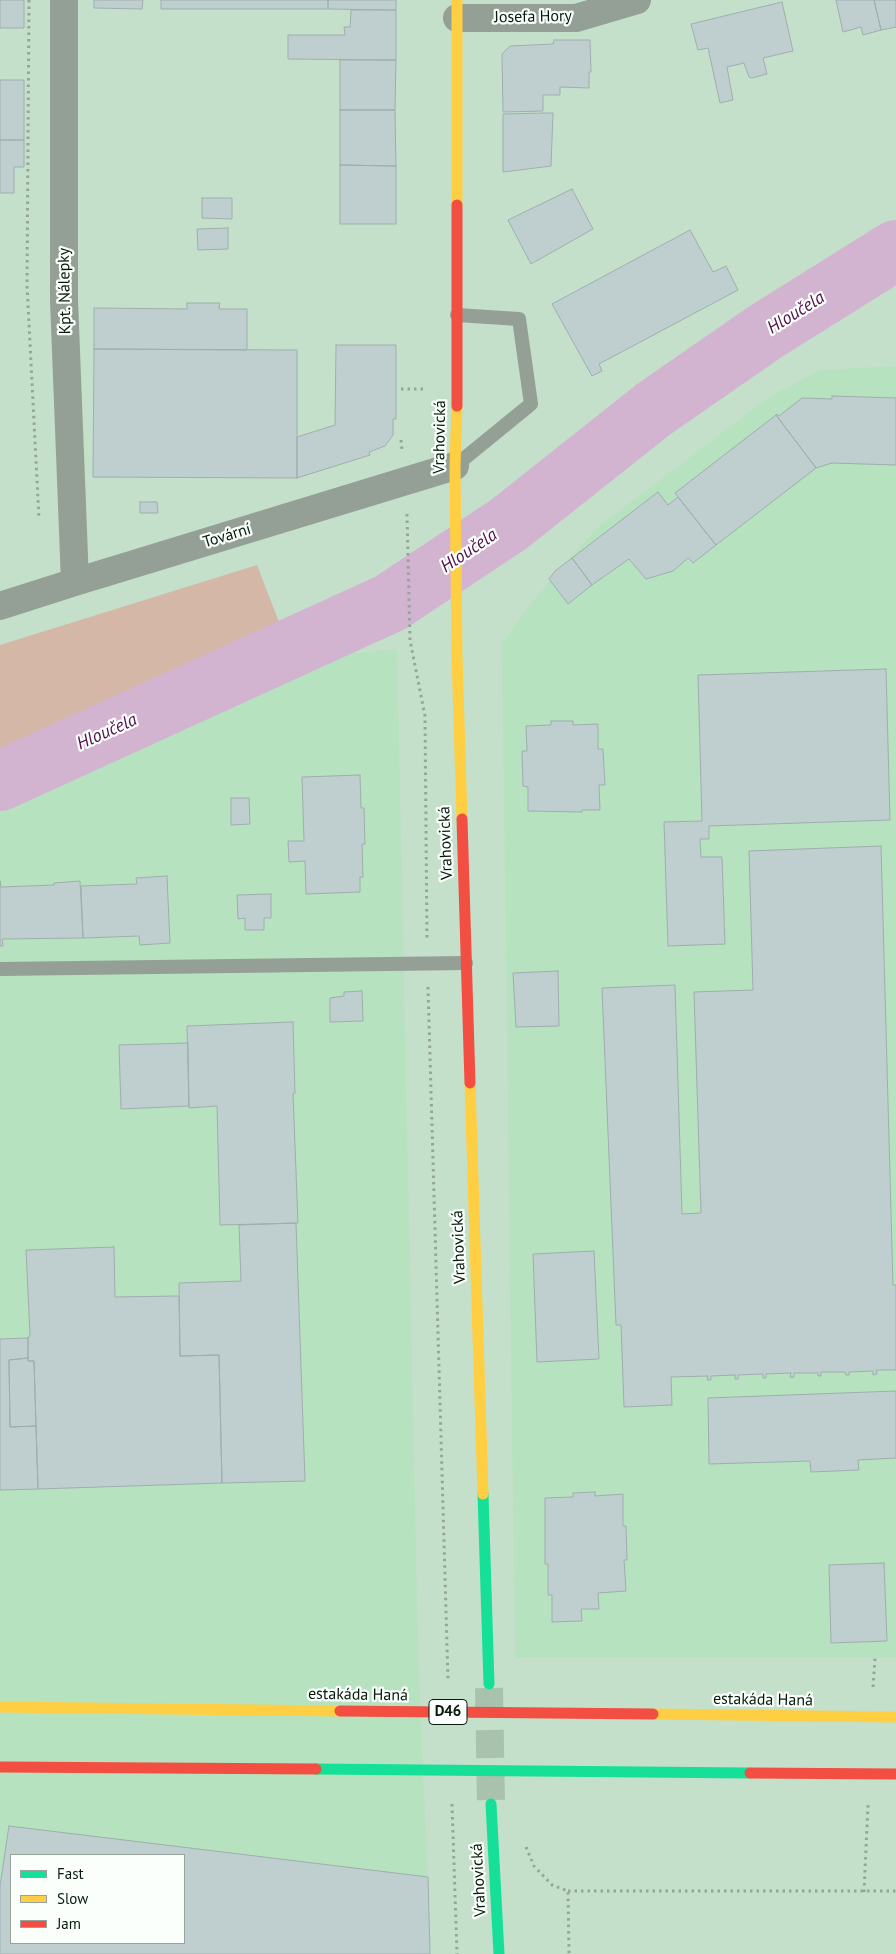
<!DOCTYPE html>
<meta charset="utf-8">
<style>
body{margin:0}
#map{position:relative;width:896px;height:1954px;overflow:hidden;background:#c4e0ca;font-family:"PT Sans",sans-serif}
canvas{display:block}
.legend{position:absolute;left:10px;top:1854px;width:175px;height:90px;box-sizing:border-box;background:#fafffb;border:1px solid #98a39b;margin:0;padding:6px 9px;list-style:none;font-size:15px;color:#06190b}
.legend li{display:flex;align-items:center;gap:10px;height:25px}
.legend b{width:25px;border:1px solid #98a39b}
</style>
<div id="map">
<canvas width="896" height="1954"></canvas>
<ul class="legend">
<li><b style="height:6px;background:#16e098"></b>Fast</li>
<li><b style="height:6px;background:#ffcf43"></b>Slow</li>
<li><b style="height:6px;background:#f24e42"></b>Jam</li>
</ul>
</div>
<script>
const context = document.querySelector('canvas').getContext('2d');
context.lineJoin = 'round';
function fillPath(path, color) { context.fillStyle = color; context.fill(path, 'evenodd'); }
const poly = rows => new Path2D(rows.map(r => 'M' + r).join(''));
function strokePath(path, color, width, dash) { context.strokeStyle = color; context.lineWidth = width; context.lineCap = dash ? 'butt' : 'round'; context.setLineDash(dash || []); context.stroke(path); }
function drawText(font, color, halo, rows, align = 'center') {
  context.font = font + ' "PT Sans",sans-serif'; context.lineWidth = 4.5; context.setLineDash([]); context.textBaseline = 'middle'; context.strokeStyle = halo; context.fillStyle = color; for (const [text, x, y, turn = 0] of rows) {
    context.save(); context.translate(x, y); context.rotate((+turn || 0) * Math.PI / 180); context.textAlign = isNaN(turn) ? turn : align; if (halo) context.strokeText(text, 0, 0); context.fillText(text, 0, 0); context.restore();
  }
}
fillPath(poly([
 [896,366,896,1658,515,1658,502,643,536,597,597,528,769,397,821,370],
 [397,649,418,1652,431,1954,0,1954,0,805,316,657],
 [11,1855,184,1855,184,1943,11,1943]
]), '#b6e2bf');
fillPath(poly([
 [257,565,296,666,0,805,0,645]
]), '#d4b7a6');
strokePath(poly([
 [0,781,390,603,509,524,654,409,765,332,896,250]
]), '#d2b3d0', 60);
const building = poly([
 [0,0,24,0,24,28,0,28,0,0],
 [94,0,143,0,142,9,94,8,94,0],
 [161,0,328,0,328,9,161,9,161,0],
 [328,0,396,0,396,10,328,9,328,0],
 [836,0,874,0,881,30,863,35,861,27,843,32,836,0],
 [874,0,896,0,896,27,881,30,874,0],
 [782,2,793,51,763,58,767,74,752,78,749,77,744,63,727,67,733,100,720,103,708,48,698,50,691,24,782,2],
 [351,10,396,10,396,60,288,59,288,35,345,35,344,27,350,27,351,10],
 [554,40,590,40,591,72,589,72,589,88,560,87,560,95,543,95,543,111,503,112,502,54,510,46,553,44,554,40],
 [340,60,396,60,395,110,340,110,340,60],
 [0,80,24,80,24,140,0,140,0,80],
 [340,110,395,110,396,166,340,165,340,110],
 [544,113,553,113,551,166,503,172,503,114,544,113],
 [0,140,24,140,24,167,14,167,14,193,0,193,0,140],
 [340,165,396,166,396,224,340,224,340,165],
 [572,189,593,229,531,264,508,220,572,189],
 [202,198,232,198,232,219,202,218,202,198],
 [228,228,228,249,198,250,197,229,228,228],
 [690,230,713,272,726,266,738,290,599,364,602,371,592,376,552,304,690,230],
 [187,303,220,303,219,309,247,309,247,350,94,349,94,308,187,309,187,303],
 [336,345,396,345,396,419,393,419,393,435,385,446,369,452,370,455,297,478,297,437,335,425,336,345],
 [94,349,297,350,297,478,93,477,94,349],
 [832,396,896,398,896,465,832,463,816,468,776,415,777,414,779,416,802,398,832,399,832,396],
 [776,415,816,468,716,545,675,493,776,415],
 [658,492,668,505,678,497,716,545,693,563,688,558,673,571,646,579,629,559,592,585,572,558,658,492],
 [140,502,157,502,158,513,140,513,140,502],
 [572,558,592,585,568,604,549,579,555,571,572,558],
 [886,669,890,820,709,826,709,839,700,839,701,857,722,857,725,944,668,946,664,822,702,821,698,675,886,669],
 [551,721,573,721,573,725,598,724,598,749,603,749,605,785,599,785,600,810,582,810,582,812,528,811,528,787,523,786,522,751,527,751,526,726,551,725,551,721],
 [360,775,361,808,364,808,365,844,362,844,363,877,360,877,360,892,306,894,305,861,289,862,288,841,304,841,302,777,360,775],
 [231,798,249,798,250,824,231,825,231,798],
 [881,846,893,1285,896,1285,896,1370,876,1370,877,1374,873,1375,873,1371,849,1372,849,1375,846,1375,845,1372,821,1372,821,1376,818,1376,818,1373,794,1373,794,1377,790,1377,791,1373,766,1374,766,1378,763,1378,763,1374,738,1375,738,1379,735,1379,735,1375,711,1376,711,1380,707,1380,708,1376,671,1377,672,1405,624,1407,621,1325,616,1325,602,988,675,985,682,1214,701,1213,694,992,753,990,749,851,881,846],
 [167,876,170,943,140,945,139,936,83,938,81,886,137,884,136,878,167,876],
 [0,881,1,887,54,885,54,883,80,881,83,938,2,939,3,946,0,946,0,881],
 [271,894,271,918,264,918,264,930,245,930,245,918,238,919,237,895,271,894],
 [558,971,559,1026,516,1027,513,973,558,971],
 [362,991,363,1021,330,1022,330,998,344,996,344,992,362,991],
 [293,1022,295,1093,293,1094,298,1223,220,1225,217,1106,189,1108,187,1026,293,1022],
 [188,1043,189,1106,121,1109,119,1045,188,1043],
 [296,1223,305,1481,222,1483,219,1355,180,1356,179,1283,241,1281,239,1225,296,1223],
 [114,1247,115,1297,179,1296,180,1356,219,1355,222,1483,38,1489,34,1361,28,1361,28,1338,30,1335,26,1250,114,1247],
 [594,1251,599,1359,537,1362,533,1254,594,1251],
 [28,1338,28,1358,9,1360,10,1427,36,1426,38,1489,0,1490,0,1339,28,1338],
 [28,1358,28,1361,34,1361,36,1426,10,1427,9,1360,28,1358],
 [896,1391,896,1458,858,1460,859,1470,811,1472,810,1461,709,1464,708,1398,896,1391],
 [595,1492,595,1496,623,1494,623,1526,626,1526,627,1560,624,1560,626,1591,598,1593,599,1609,581,1609,582,1621,552,1622,552,1595,548,1595,548,1564,545,1564,545,1498,573,1497,573,1493,595,1492],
 [884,1563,887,1641,831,1643,829,1565,884,1563],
 [9,1826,428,1877,430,1954,0,1954,0,1886,9,1826],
 [11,1855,184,1855,184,1943,11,1943,11,1855]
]);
fillPath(building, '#bfcfcf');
strokePath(building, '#9faeae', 1);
strokePath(poly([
 [489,1688,491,1804]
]), '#a8c2ad', 28, [28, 14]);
strokePath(poly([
 [29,0,27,285,39,519],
 [401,389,427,389],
 [401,440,402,450],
 [407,514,410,640,425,716,427,941],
 [428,987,448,1680],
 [873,1687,875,1658],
 [452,1804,457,1954],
 [526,1847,534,1866,552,1885,568,1891,569,1954],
 [568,1891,896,1891],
 [864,1892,868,1805]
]), '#96a59a', 3, [2.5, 4]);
strokePath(poly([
 [455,466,531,404,519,319,457,315],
 [0,969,466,963]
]), '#949f96', 14);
strokePath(poly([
 [64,0,64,300,75,582],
 [457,18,576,18,637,0],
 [0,606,75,582,455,466]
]), '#949f96', 28);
strokePath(poly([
 [483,1494,489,1684],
 [491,1804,499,1954]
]), '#16e098', 11);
strokePath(poly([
 [457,0,457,205],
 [457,406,455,466,457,656,462,819],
 [470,1083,483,1494]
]), '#ffcf43', 11);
strokePath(poly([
 [457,406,457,205],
 [462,819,470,1083]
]), '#f24e42', 11);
strokePath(poly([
 [316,1769,750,1773]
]), '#16e098', 11);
strokePath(poly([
 [0,1707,340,1711],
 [653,1714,896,1717]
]), '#ffcf43', 11);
strokePath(poly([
 [340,1711,653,1714],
 [0,1767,316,1769],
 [750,1773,896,1774]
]), '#f24e42', 11);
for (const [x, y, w] of [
 [448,1712,38]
]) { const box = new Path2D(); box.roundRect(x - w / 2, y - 12.5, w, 25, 4); context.fillStyle = '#fafffb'; context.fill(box); strokePath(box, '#06190b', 1); }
drawText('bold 15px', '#06190b', null, [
 ["D46",448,1712]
]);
drawText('16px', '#06190b', '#fafffb', [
 ["Josefa Hory",533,17,-1],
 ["Kpt. Nálepky",65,291,-91],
 ["Vrahovická",440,437,-89],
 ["Tovární",227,536,-17],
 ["Vrahovická",446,843,-92],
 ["Vrahovická",459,1247,-92],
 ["estakáda Haná",358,1695,1],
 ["estakáda Haná",763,1700,1],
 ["Vrahovická",479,1880,-93]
]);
drawText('italic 18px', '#520f4e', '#fafffb', [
 ["Hloučela",796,313,-32],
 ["Hloučela",469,551,-34],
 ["Hloučela",107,732,-24]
]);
</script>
